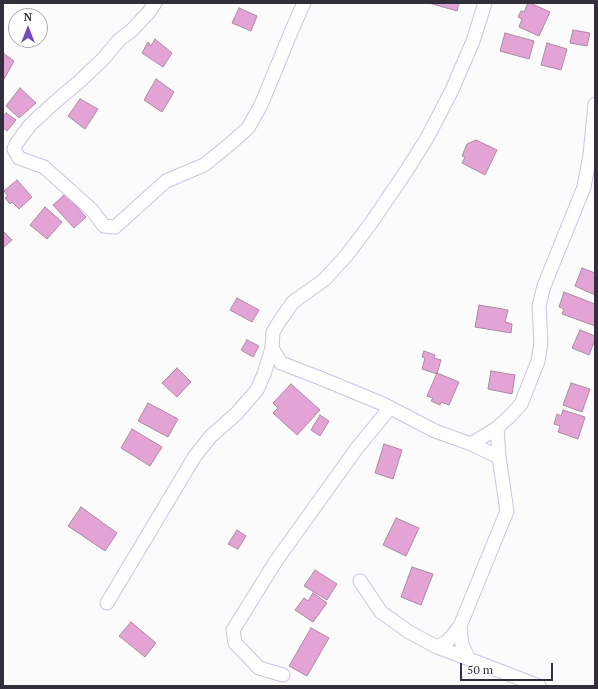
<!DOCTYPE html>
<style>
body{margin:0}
#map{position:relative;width:598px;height:689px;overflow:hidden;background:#fbfbfb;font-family:"PT Serif",serif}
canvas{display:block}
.frame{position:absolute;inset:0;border:4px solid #332e3b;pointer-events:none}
.north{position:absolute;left:8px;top:8px;width:40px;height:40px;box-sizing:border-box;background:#fff;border:1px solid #adabb1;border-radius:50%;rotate:0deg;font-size:11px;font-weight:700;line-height:16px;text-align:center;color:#332e3b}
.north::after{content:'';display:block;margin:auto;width:14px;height:18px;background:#7648c0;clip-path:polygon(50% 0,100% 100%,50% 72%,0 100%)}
.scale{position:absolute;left:460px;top:663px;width:93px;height:18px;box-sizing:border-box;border:2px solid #332e3b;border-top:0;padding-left:5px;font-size:12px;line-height:14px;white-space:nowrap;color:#332e3b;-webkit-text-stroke:3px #fff;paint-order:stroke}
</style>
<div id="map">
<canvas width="598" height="689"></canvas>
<div class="frame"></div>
<div class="north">N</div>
<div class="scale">50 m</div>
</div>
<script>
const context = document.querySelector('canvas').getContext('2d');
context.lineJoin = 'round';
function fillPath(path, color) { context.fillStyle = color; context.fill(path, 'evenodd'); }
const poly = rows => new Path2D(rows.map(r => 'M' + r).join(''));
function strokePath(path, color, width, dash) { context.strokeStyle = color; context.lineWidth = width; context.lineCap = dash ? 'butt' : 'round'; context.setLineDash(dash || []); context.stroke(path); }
const building = poly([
 [429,3,459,3,457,11,429,3],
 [528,3,530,3,550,12,539,36,519,27,522,19,518,17,521,11,524,12,528,3],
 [239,8,257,16,251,31,232,23,239,8],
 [573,30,590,33,587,46,570,43,573,30],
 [505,33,534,41,529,59,500,51,505,33],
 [155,39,172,53,163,67,142,53,148,42,151,46,155,39],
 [547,43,567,49,561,70,541,65,547,43],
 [3,53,14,61,3,81,3,53],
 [156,79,174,92,162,112,144,100,156,79],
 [20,88,36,103,19,118,6,106,20,88],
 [80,99,98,109,85,129,68,116,80,99],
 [6,113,16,120,7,131,3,128,3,116,6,113],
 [476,140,497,150,485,175,462,163,465,157,462,156,467,144,476,140],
 [17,180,32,197,19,209,12,202,10,204,5,198,8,196,4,191,17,180],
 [65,194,86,217,74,228,53,205,65,194],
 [45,207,62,222,47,239,30,225,45,207],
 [3,231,12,240,3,248,3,231],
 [582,268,595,273,595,295,575,286,582,268],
 [564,292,595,304,595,326,562,314,564,309,559,307,564,292],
 [237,298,259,310,252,322,230,310,237,298],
 [479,305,508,310,505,322,512,324,511,333,475,327,479,305],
 [580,330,595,336,595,340,589,355,572,348,580,330],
 [247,340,259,346,253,357,241,350,247,340],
 [424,351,435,355,434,358,441,360,437,374,422,369,425,358,422,357,424,351],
 [177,368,191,382,177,397,162,383,177,368],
 [491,371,515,375,512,394,488,389,491,371],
 [437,373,459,382,449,405,441,402,440,405,431,401,433,398,427,396,437,373],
 [571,383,590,389,582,412,563,405,571,383],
 [291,384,320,410,297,435,273,413,278,408,273,403,291,384],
 [148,403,178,419,168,437,138,421,148,403],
 [563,410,585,417,578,439,558,432,560,426,554,424,557,414,561,416,563,410],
 [320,415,329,421,320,436,311,430,320,415],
 [132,429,162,447,150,466,121,448,132,429],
 [384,444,402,450,393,479,375,473,384,444],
 [81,507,117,533,105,551,68,526,81,507],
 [396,518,419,528,406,556,383,545,396,518],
 [237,530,246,536,238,549,228,544,237,530],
 [412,567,433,574,421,605,401,597,412,567],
 [315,570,337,584,327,600,304,586,315,570],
 [313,593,327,603,313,622,295,610,304,598,308,601,313,593],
 [131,622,156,643,145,657,119,636,131,622],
 [311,628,329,638,307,676,289,666,311,628]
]);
fillPath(building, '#e3a3d5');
strokePath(building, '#a98ba2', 1);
const street = poly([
 [155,3,149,12,131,31,119,40,104,58,80,81,55,102,30,125,16,144,14,149,19,158,44,167,92,210,104,226,115,227,166,181,204,165,230,144,248,128,261,105,294,25,304,3],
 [485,3,473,41,452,90,427,138,407,170,371,223,347,255,324,280,293,302,279,322,273,332,272,348,281,363,320,378,383,404,435,431,471,444,497,428,510,416,521,404,538,361,541,343,539,306,544,286,584,187,590,155,595,104],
 [471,444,499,457,497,428],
 [499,457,507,511,460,626,462,645,469,659,539,686],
 [360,581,381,612,409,632,437,647,448,641,460,626],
 [107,603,195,456,211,436,236,414,257,390,264,374,272,348],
 [437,647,469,659],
 [283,675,259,668,235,643,233,630,276,561,357,448,390,408]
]);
strokePath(street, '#cfc1e2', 15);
strokePath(street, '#fff', 13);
</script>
